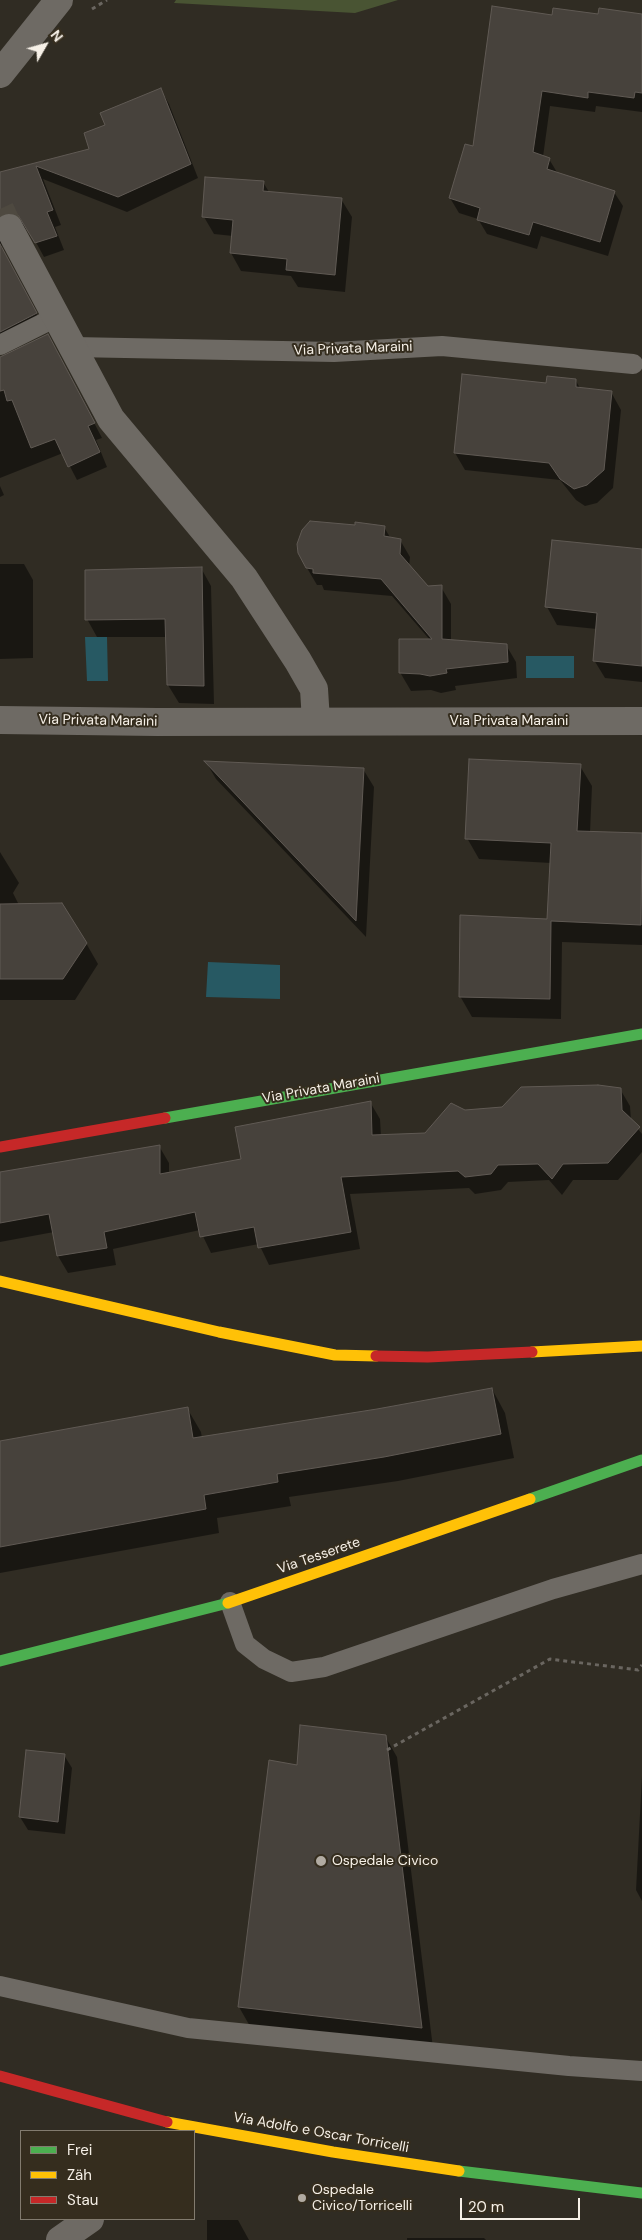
<!DOCTYPE html>
<meta charset="utf-8">
<style>
body{margin:0}
#map{position:relative;width:642px;height:2240px;overflow:hidden;background:#302c23;font-family:"DM Sans",sans-serif}
canvas{display:block}
.legend{position:absolute;left:20px;top:2130px;width:175px;height:90px;box-sizing:border-box;background:#352d1e;border:1px solid #827b6e;margin:0;padding:6px 9px;list-style:none;font-size:15px;color:#f6f0e7}
.legend li{display:flex;align-items:center;gap:10px;height:25px}
.legend b{width:25px;border:1px solid #827b6e}
.north{position:absolute;left:20px;top:20px;width:50px;height:50px;-webkit-text-stroke:4px #352d1e;paint-order:stroke;rotate:52deg;font-size:14px;font-weight:700;line-height:20px;text-align:center;color:#f6f0e7}
.north::after{content:'';display:block;margin:auto;width:18px;height:22px;background:#f6f0e7;clip-path:polygon(50% 0,100% 100%,50% 72%,0 100%)}
.scale{position:absolute;left:460px;top:2198px;width:120px;height:22px;box-sizing:border-box;border:2px solid #f6f0e7;border-top:0;padding-left:6px;font-size:15px;line-height:18px;white-space:nowrap;color:#f6f0e7;-webkit-text-stroke:4px #352d1e;paint-order:stroke}
</style>
<div id="map">
<canvas width="642" height="2240"></canvas>
<ul class="legend">
<li><b style="height:6px;background:#4caf50"></b>Frei</li>
<li><b style="height:6px;background:#ffc107"></b>Zäh</li>
<li><b style="height:6px;background:#c62828"></b>Stau</li>
</ul>
<div class="north">N</div>
<div class="scale">20 m</div>
</div>
<script>
const context = document.querySelector('canvas').getContext('2d');
context.lineJoin = 'round';
function fillPath(path, color) { context.fillStyle = color; context.fill(path, 'evenodd'); }
const poly = rows => new Path2D(rows.map(r => 'M' + r).join(''));
function strokePath(path, color, width, dash) { context.strokeStyle = color; context.lineWidth = width; context.lineCap = dash ? 'butt' : 'round'; context.setLineDash(dash || []); context.stroke(path); }
function drawText(font, color, halo, rows, align = 'center') {
  context.font = font + ' "DM Sans",sans-serif'; context.lineWidth = 4; context.setLineDash([]); context.textBaseline = 'middle'; context.strokeStyle = halo; context.fillStyle = color; for (const [text, x, y, turn = 0] of rows) {
    context.save(); context.translate(x, y); context.rotate((+turn || 0) * Math.PI / 180); context.textAlign = isNaN(turn) ? turn : align; if (halo) context.strokeText(text, 0, 0); context.fillText(text, 0, 0); context.restore();
  }
}
fillPath(poly([
 [176,0,398,0,355,13,174,3]
]), '#495433');
fillPath(poly([
 [85,637,107,637,108,681,87,681],
 [526,656,574,656,574,678,526,678],
 [208,962,280,965,280,999,206,997]
]), '#275963');
fillPath(poly([
 [642,15,642,112,596,106,595,112,550,106,543,157,549,159,558,174,614,192,623,206,608,256,541,236,537,249,487,234,478,219,459,213,450,198,474,147,553,16],
 [161,90,169,104,198,178,127,212,43,179,61,225,55,227,64,250,44,257,31,233,27,229,19,227,1,242,3,251,44,328,0,353,0,174,91,150,106,125],
 [263,182,269,192,341,199,352,217,345,292,298,287,291,276,241,271,231,253,233,236,214,234,204,217],
 [56,350,102,438,96,440,107,467,77,480,63,453,0,478,0,357],
 [576,381,580,388,611,392,621,410,613,488,597,503,585,506,576,500,560,480,465,470,455,453,548,385],
 [0,486,4,495,0,497],
 [384,527,391,539,400,540,410,557,409,567,427,587,441,587,451,604,451,641,506,645,516,662,517,678,455,686,456,690,441,693,431,690,411,691,401,674,401,640,430,640,392,596,324,590,322,585,317,585,307,568],
 [642,550,642,682,605,678,594,660,597,629,557,625,547,607],
 [0,564,24,564,33,580,33,658,0,659],
 [201,568,211,586,214,704,179,703,168,685,167,637,97,637,87,619],
 [206,762,363,769,374,787,366,937,216,779],
 [580,766,592,786,590,833,642,835,642,945,562,942,561,1019,472,1017,460,996,549,920,551,863,479,859,467,838],
 [0,852,19,883,13,893,19,905,86,943,98,964,75,1000,0,1000],
 [620,1089,630,1106,631,1120,642,1134,642,1152,618,1180,573,1180,562,1195,549,1180,508,1182,501,1190,475,1194,469,1188,350,1194,360,1249,269,1265,259,1244,211,1253,200,1230,113,1249,116,1265,68,1273,58,1256,54,1232,0,1242,0,1173,159,1146,169,1163,169,1174,242,1160,370,1102,380,1119,381,1136,425,1134,465,1111,503,1108],
 [492,1389,505,1413,514,1458,398,1481,289,1497,291,1506,217,1518,219,1533,0,1573,0,1442,187,1408,201,1432,202,1438,377,1410],
 [385,1736,397,1757,433,2048,251,2028,239,2007,298,1766],
 [64,1755,72,1768,65,1834,28,1830,20,1817],
 [642,1776,642,1901,636,1890],
 [207,2220,238,2220,249,2240,207,2240],
 [407,2238,484,2238,486,2240,407,2240]
]), '#0007');
const building = poly([
 [492,6,552,15,553,8,598,14,599,8,642,14,642,93,635,92,634,98,588,92,588,98,542,91,533,152,550,158,547,169,615,191,600,242,533,222,529,235,477,220,480,208,449,198,465,144,473,146,492,6],
 [161,88,191,164,118,197,36,166,53,210,47,212,57,236,35,243,18,215,9,212,0,216,0,172,89,149,84,133,105,125,100,113,161,88],
 [205,177,264,181,263,191,342,198,335,275,286,270,287,259,230,253,233,220,202,217,205,177],
 [0,244,37,313,0,332,0,244],
 [48,334,95,423,88,426,100,452,68,467,55,439,31,448,12,400,7,401,4,390,0,391,0,357,48,334],
 [462,374,546,383,547,376,576,379,576,387,612,391,604,470,587,485,574,489,560,479,549,463,454,453,462,374],
 [310,521,355,525,355,522,385,526,384,536,401,539,400,554,428,586,442,585,442,639,507,644,508,662,446,669,447,673,430,676,420,674,399,673,399,639,432,639,381,579,313,573,313,569,306,568,298,553,297,544,302,530,310,521],
 [552,540,642,549,642,666,593,661,597,613,545,607,552,540],
 [202,567,204,686,167,685,165,619,85,620,85,570,202,567],
 [469,759,581,764,577,831,642,833,641,925,551,921,550,999,459,997,460,915,547,919,551,843,465,839,469,759],
 [204,761,364,768,356,921,204,761],
 [62,903,87,943,63,979,0,979,0,904,62,903],
 [598,1085,621,1088,622,1110,640,1127,608,1163,563,1164,552,1179,538,1164,498,1165,491,1174,465,1177,458,1171,341,1177,351,1232,258,1248,254,1227,200,1237,195,1212,104,1232,107,1248,57,1256,49,1214,0,1223,0,1172,160,1145,160,1174,241,1159,235,1127,371,1101,372,1135,425,1133,451,1103,465,1110,502,1107,521,1087,598,1085],
 [492,1388,501,1434,384,1457,277,1474,278,1482,204,1495,206,1509,0,1547,0,1441,188,1407,193,1438,377,1409,492,1388],
 [300,1725,386,1735,422,2028,238,2007,269,1760,297,1765,300,1725],
 [26,1750,65,1754,58,1822,19,1817,26,1750]
]);
fillPath(building, '#47423c');
strokePath(building, '#605a54', 1);
strokePath(poly([
 [0,209,9,228]
]), '#4e4940', 28, [28, 14]);
strokePath(poly([
 [92,9,107,0],
 [387,1750,550,1659,638,1670,642,1665]
]), '#6a6660', 3, [4, 4]);
strokePath(poly([
 [0,345,56,317],
 [73,347,334,352,442,346,633,364],
 [230,1602,245,1644,264,1659,291,1672,324,1667,553,1589,642,1564],
 [0,1986,188,2028,569,2066,642,2071]
]), '#6e6a64', 20);
strokePath(poly([
 [0,74,59,0],
 [9,228,111,419,244,578,298,661,314,689,316,721],
 [0,720,157,722,642,721],
 [60,2240,90,2219]
]), '#6e6a64', 28);
strokePath(poly([
 [165,1118,642,1034],
 [530,1499,642,1460],
 [0,1661,228,1603],
 [459,2171,642,2193]
]), '#4caf50', 11);
strokePath(poly([
 [0,1281,219,1332,335,1355,376,1356],
 [532,1352,642,1346],
 [228,1603,530,1499],
 [167,2122,333,2152,459,2171]
]), '#ffc107', 11);
strokePath(poly([
 [0,1147,165,1118],
 [376,1356,428,1357,532,1352],
 [0,2076,167,2122]
]), '#c62828', 11);
for (const [x, y, r, color] of [
 [321,1861,6,"#b1aba2"],
 [302,2198,5,"#b1aba2"]
]) { const dot = new Path2D(); dot.arc(x, y, r, 0, 2 * Math.PI); context.fillStyle = color; context.fill(dot); strokePath(dot, '#352d1e', 2); }
drawText('14px', '#f6f0e7', '#352d1e', [
 ["Via Privata Maraini",353,349,-2],
 ["Via Privata Maraini",98,721,1],
 ["Via Privata Maraini",509,721],
 ["Via Privata Maraini",321,1089,-10],
 ["Via Tesserete",319,1556,-19],
 ["Via Adolfo e Oscar Torricelli",321,2133,10]
]);
drawText('14px', '#f6f0e7', '#352d1e', [
 ["Ospedale Civico",332,1861],
 ["Ospedale",312,2190],
 ["Civico/Torricelli",312,2206]
], 'left');
</script>
